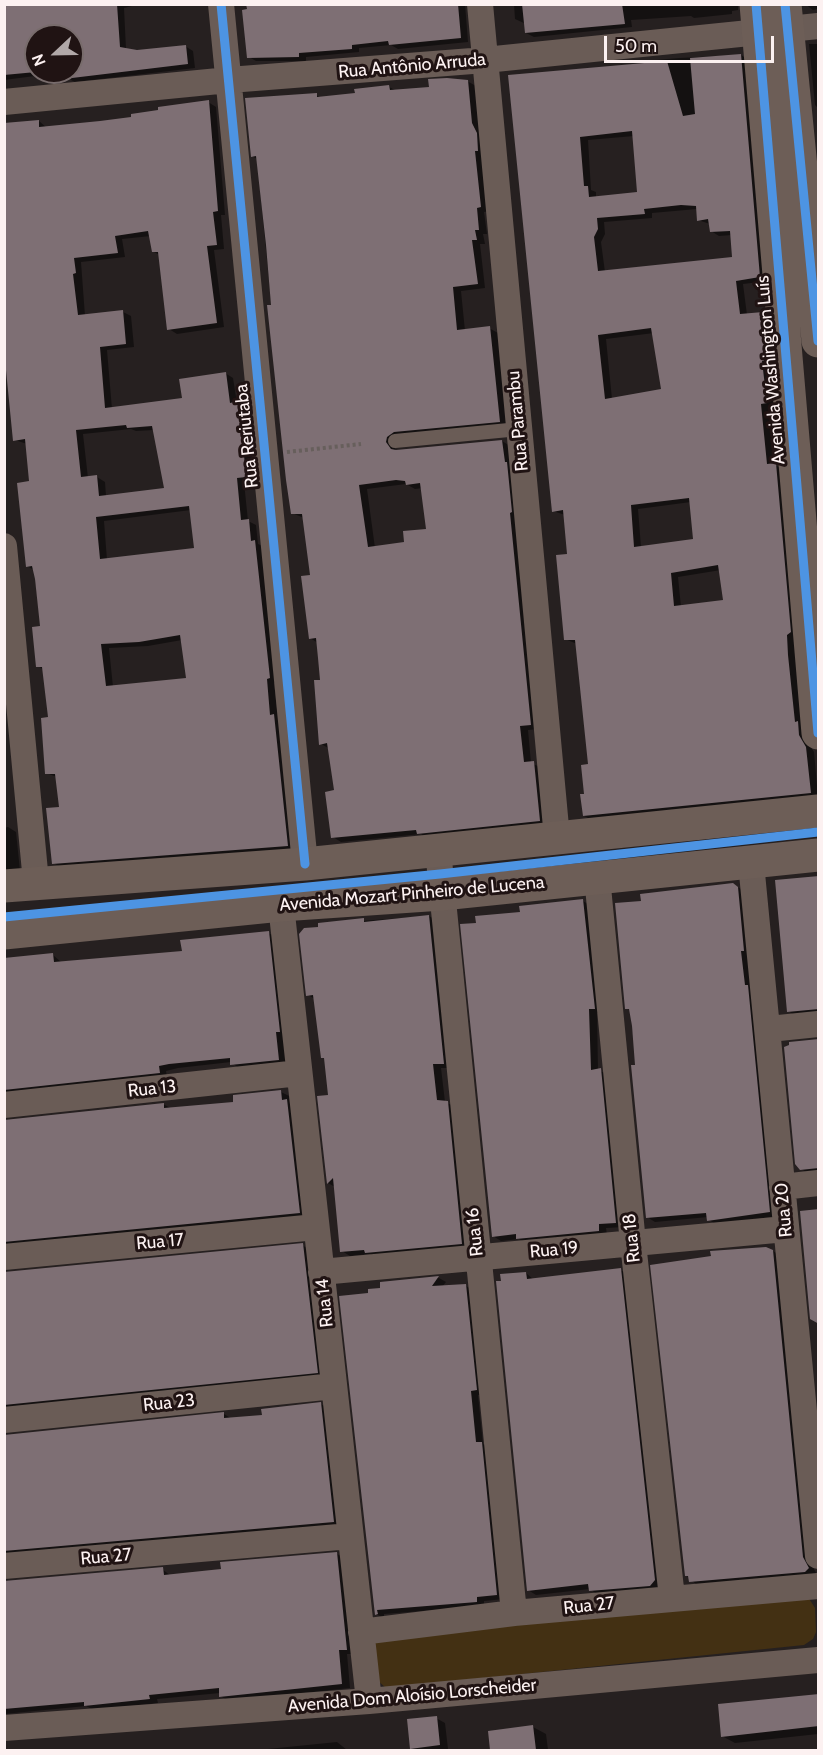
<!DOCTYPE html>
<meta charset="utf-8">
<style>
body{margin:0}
#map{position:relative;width:823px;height:1755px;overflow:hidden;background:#262020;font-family:Cabin,sans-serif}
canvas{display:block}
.frame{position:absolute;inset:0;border:6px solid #fcf1f1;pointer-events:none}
.north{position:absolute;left:24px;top:24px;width:60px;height:60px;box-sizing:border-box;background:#201313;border:2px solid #786c6c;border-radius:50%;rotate:248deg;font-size:16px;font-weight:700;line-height:24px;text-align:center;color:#fcf1f1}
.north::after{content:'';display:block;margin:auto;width:21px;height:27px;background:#b1a8a8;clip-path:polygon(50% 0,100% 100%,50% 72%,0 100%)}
.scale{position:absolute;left:604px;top:36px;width:170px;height:27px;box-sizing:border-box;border:3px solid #fcf1f1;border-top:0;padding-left:8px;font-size:18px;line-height:21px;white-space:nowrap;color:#fcf1f1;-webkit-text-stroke:4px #201313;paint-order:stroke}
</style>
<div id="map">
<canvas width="823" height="1755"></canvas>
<div class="frame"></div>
<div class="north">N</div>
<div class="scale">50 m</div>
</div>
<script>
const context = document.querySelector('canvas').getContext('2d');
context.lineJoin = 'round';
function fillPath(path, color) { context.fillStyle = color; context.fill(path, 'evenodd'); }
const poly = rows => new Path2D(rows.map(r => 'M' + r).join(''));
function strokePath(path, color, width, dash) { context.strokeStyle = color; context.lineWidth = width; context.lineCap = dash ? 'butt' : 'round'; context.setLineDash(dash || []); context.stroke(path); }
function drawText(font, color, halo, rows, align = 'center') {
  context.font = font + ' Cabin,sans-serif'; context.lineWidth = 6; context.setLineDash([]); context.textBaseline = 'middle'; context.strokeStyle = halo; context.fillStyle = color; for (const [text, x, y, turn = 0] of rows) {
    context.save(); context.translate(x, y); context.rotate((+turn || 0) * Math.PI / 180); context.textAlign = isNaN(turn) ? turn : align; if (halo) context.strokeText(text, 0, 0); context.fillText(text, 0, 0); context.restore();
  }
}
fillPath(poly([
 [800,1593,808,1597,815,1608,816,1632,813,1639,804,1645,386,1688,376,1679,375,1643,381,1639]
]), '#433013');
fillPath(poly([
 [4,4,140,4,124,8,126,49,137,51,185,46,193,51,195,68,75,82,67,78,66,72,4,80],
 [36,36,72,36,72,72,36,72],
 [248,4,465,4,468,42,398,49,391,45,359,48,359,52,306,57,306,61,256,61,249,57],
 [514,4,738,4,738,10,732,11,732,14,694,18,691,16,631,20,632,27,534,37,526,33,526,24,515,19],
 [805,4,818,4,818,9,813,10],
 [809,44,818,44,818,108,815,105],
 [741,55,749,60,768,281,743,284,747,315,763,313,771,318,775,364,769,365,775,407,769,407,774,465,784,469,807,741,814,752,818,797,592,820,584,816,590,765,577,644,565,639,569,555,565,515,553,511,510,76,656,63,656,60,679,58],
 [634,136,638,194,596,198,596,192,591,190,588,140],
 [697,209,698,220,710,224,711,231,719,236,732,235,733,259,605,272,601,242,605,234,604,222,652,218,652,213],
 [654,333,662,391,612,399,606,339],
 [691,502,695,540,641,547,638,509],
 [721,570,725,601,681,607,678,577],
 [467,81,476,86,489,211,484,212,487,234,483,234,485,244,480,244,485,288,461,291,465,331,489,328,498,333,508,426,394,447,396,451,502,441,510,446,539,729,528,730,531,763,542,768,548,825,427,838,421,834,341,842,333,837,336,792,330,749,321,744,322,681,318,643,310,638,312,577,304,518,292,513,257,159,252,156,316,95,322,98,356,94,389,87,397,91,431,89],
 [406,484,415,489,423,488,428,530,406,543,375,548,367,489],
 [208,102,216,107,225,215,221,215,224,249,214,250,224,327,177,334,169,329,160,255,154,252,151,236,122,239,125,257,81,262,85,316,123,312,131,316,134,347,107,350,112,409,183,399,225,373,233,378,237,403,247,407,254,480,244,482,248,521,256,525,258,544,263,546,277,682,274,683,278,718,282,720,296,850,61,867,53,863,61,808,57,777,46,773,49,718,44,670,38,666,41,628,34,570,27,566,31,483,27,444,15,440,39,121,47,128,133,118],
 [131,429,136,431,154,430,166,489,106,496,105,482,97,477,88,478,83,434],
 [191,510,196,549,107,560,104,521],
 [182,640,188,679,113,687,109,648,148,646],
 [8,827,16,832,20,871,4,874,4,828],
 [818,877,818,1014,796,1016,788,1011],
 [732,884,741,889,777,1216,717,1225,709,1220,708,1217,655,1222,647,1217,637,1066,630,1010,626,1008,643,902],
 [583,901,591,906,602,1013,597,1013,598,1070,609,1075,624,1227,606,1228,607,1235,526,1243,519,1239,501,1241,493,1236,478,924],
 [429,916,438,921,452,1068,441,1068,445,1102,456,1107,470,1248,375,1257,370,1254,350,1256,342,1251,335,1187,328,1183,319,1098,330,1096,326,1059,323,1057,315,999,308,995,320,924],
 [268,933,277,937,287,1064,240,1069,231,1062,178,1068,166,1071,167,1077,4,1097,4,960,53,955,61,962,183,952],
 [818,1040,818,1173,810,1174,801,1169],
 [281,1092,289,1096,290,1103,295,1106,308,1217,4,1251,4,1121,163,1104,172,1109,235,1103],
 [302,1245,310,1250,325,1377,4,1414,4,1273],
 [773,1251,781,1256,811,1563,816,1573,813,1576,698,1586,686,1575],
 [620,1270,628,1274,662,1584,658,1589,598,1595,590,1589,536,1595,528,1590,526,1273,534,1280],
 [439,1278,446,1282,442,1287,466,1286,473,1290,484,1394,478,1395,483,1444,489,1448,504,1599,484,1601,484,1606,384,1614,384,1618,376,1614,370,1295,382,1289,381,1283],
 [321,1404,329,1409,342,1526,4,1560,4,1436,224,1414,232,1419,263,1416],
 [337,1554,345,1558,355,1654,347,1654,350,1688,229,1701,220,1696,220,1693,157,1699,158,1703,94,1710,86,1706,4,1714,4,1582,162,1569,171,1576],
 [818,1695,818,1734,735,1743,722,1736],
 [436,1718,445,1723,448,1749,416,1750,411,1748],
 [533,1727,546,1734,548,1750,492,1750,490,1732],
 [337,1742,347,1750,258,1750]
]), '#0007');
fillPath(poly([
 [4,4,117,4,120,47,137,50,186,45,188,64,72,78,72,36,36,36,36,72,4,75],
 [246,4,458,4,461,38,389,45,388,41,352,45,352,49,299,53,299,57,247,58,242,10,247,9],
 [522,4,622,4,625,24,525,33],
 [741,54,760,277,736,281,740,314,763,312,767,360,762,361,767,403,761,404,767,464,776,463,791,632,787,635,788,655,795,722,798,721,799,735,806,747,811,793,583,816,580,794,584,794,581,765,588,764,575,640,564,640,556,555,567,554,563,510,552,512,508,75,667,61,683,116,695,114,690,58],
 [632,131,637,192,589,197,588,186,584,186,580,137],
 [681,205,696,206,697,221,708,219,710,232,730,231,732,257,598,271,594,237,598,229,597,218,645,214,644,209],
 [651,328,661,389,605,399,598,335],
 [689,498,693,539,634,547,631,505],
 [718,565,723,600,674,606,671,573],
 [447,78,468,80,472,123,477,133,478,151,475,151,481,207,477,208,479,230,475,230,477,240,472,240,478,284,453,287,457,330,490,326,500,422,394,432,387,437,386,442,391,449,396,450,502,440,505,462,507,462,512,512,510,513,531,725,520,726,524,762,534,761,540,821,417,834,416,830,331,838,325,792,334,790,327,743,319,745,314,680,320,680,318,658,316,638,309,639,301,576,310,575,302,514,291,514,286,480,267,305,271,305,266,245,256,156,251,157,245,98,317,93,317,97,355,93,354,89,389,85,390,90,429,87,428,79],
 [396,480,405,481,406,485,420,483,426,529,403,531,404,542,368,547,359,485],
 [209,100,218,211,213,212,217,245,207,246,217,323,167,330,158,252,152,252,148,231,115,236,118,253,74,258,76,273,73,274,78,315,123,310,126,344,100,347,105,408,182,398,179,379,226,372,230,403,239,401,246,477,237,478,241,520,249,519,251,541,255,540,270,678,267,679,270,715,274,714,288,846,52,864,46,808,59,807,55,774,45,774,41,718,48,717,42,667,36,667,32,627,40,626,35,579,32,566,26,567,17,483,29,481,25,439,13,441,4,350,4,123,39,120,39,127,100,121,131,117,131,114,158,110,158,107],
 [126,425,127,428,152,426,164,488,99,496,97,475,81,477,76,430],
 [189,506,194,548,100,559,96,517],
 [180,635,186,678,106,686,101,644,139,642],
 [819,876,819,1009,787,1012,775,880],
 [733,883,738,887,744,951,741,951,745,985,748,985,770,1212,707,1221,706,1213,646,1218,631,1065,635,1065,632,1026,629,1009,625,1009,615,903,641,901,640,894],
 [583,899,595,1009,589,1009,591,1070,601,1068,616,1223,599,1224,599,1231,516,1239,516,1234,492,1237,460,924,476,923,475,916,520,912,519,906],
 [429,915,444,1064,433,1064,437,1100,448,1101,462,1244,365,1253,364,1250,340,1252,333,1178,327,1184,317,1096,328,1095,324,1058,321,1058,313,995,306,996,299,934,304,928,318,927,318,923,364,918,364,922],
 [269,931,280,1032,276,1032,279,1060,230,1065,230,1058,169,1064,159,1066,160,1073,4,1090,4,958,53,953,54,962,182,951,180,940],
 [819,1039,819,1168,800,1170,795,1164,784,1047,789,1045,789,1042],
 [281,1090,282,1100,287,1099,300,1213,4,1242,4,1120,164,1103,164,1108,233,1102,233,1095],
 [819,1209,819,1324,810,1319,800,1211],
 [303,1243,318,1373,4,1405,4,1272],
 [766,1247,773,1250,803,1557,809,1568,805,1572,689,1582,688,1576,685,1576,650,1265,711,1256,710,1251],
 [621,1268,655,1580,650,1586,589,1591,588,1584,527,1591,496,1281,501,1281,500,1274,526,1272,527,1279],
 [439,1276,432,1286,466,1284,477,1390,471,1391,476,1442,482,1442,497,1595,477,1597,477,1602,377,1610,378,1614,375,1615,339,1296,368,1293,368,1289,380,1288,380,1282],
 [321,1402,334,1522,4,1551,4,1435,224,1412,224,1418,262,1415,261,1409],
 [337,1552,347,1650,339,1650,342,1684,219,1697,219,1688,149,1695,150,1699,84,1706,84,1702,4,1709,4,1581,163,1567,164,1575,221,1569,220,1562],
 [819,1694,819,1726,721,1737,718,1704],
 [437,1716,440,1745,410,1749,407,1719],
 [533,1725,536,1750,490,1750,488,1731]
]), '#7e6f74');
strokePath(poly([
 [287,452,361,444]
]), '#675f5c', 4, [3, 3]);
strokePath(poly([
 [395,441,519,429]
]), '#6a5c56', 14);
strokePath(poly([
 [221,4,305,864],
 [480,4,557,838],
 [4,102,229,80,485,60,818,26],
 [4,546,36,882],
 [438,850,514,1613],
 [751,863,818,1556],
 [597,877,633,1243,672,1598],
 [281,905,369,1701],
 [769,1029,818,1024],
 [4,1105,299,1073],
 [782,1187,818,1183],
 [4,1257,316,1227],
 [321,1272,786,1229],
 [4,1420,334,1386],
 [4,1566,350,1536],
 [361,1632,514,1613,818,1586],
 [4,1728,369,1701,818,1660]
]), '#6a5c56', 26);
strokePath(poly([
 [756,4,818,733],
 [785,4,818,341],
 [4,886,305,864,818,811],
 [4,933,281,905,442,894,818,855]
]), '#6d5e57', 33);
strokePath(poly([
 [221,4,305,864],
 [756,4,818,733],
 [785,4,818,341],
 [4,917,440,874,818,832]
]), '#4d94e3', 9);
drawText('18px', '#fcf1f1', '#201313', [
 ["Rua Antônio Arruda",412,66,-5],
 ["Avenida Washington Luís",771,370,-95],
 ["Rua Parambu",518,421,-95],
 ["Rua Reriutaba",247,436,-96],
 ["Avenida Mozart Pinheiro de Lucena",412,894,-5],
 ["Rua 13",152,1089,-6],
 ["Rua 20",784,1210,-95],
 ["Rua 16",475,1232,-96],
 ["Rua 18",632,1238,-96],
 ["Rua 17",160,1242,-5],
 ["Rua 19",554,1250,-5],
 ["Rua 14",325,1303,-96],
 ["Rua 23",169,1403,-6],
 ["Rua 27",106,1557,-5],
 ["Rua 27",589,1606,-6],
 ["Avenida Dom Aloísio Lorscheider",412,1696,-5]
]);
</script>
